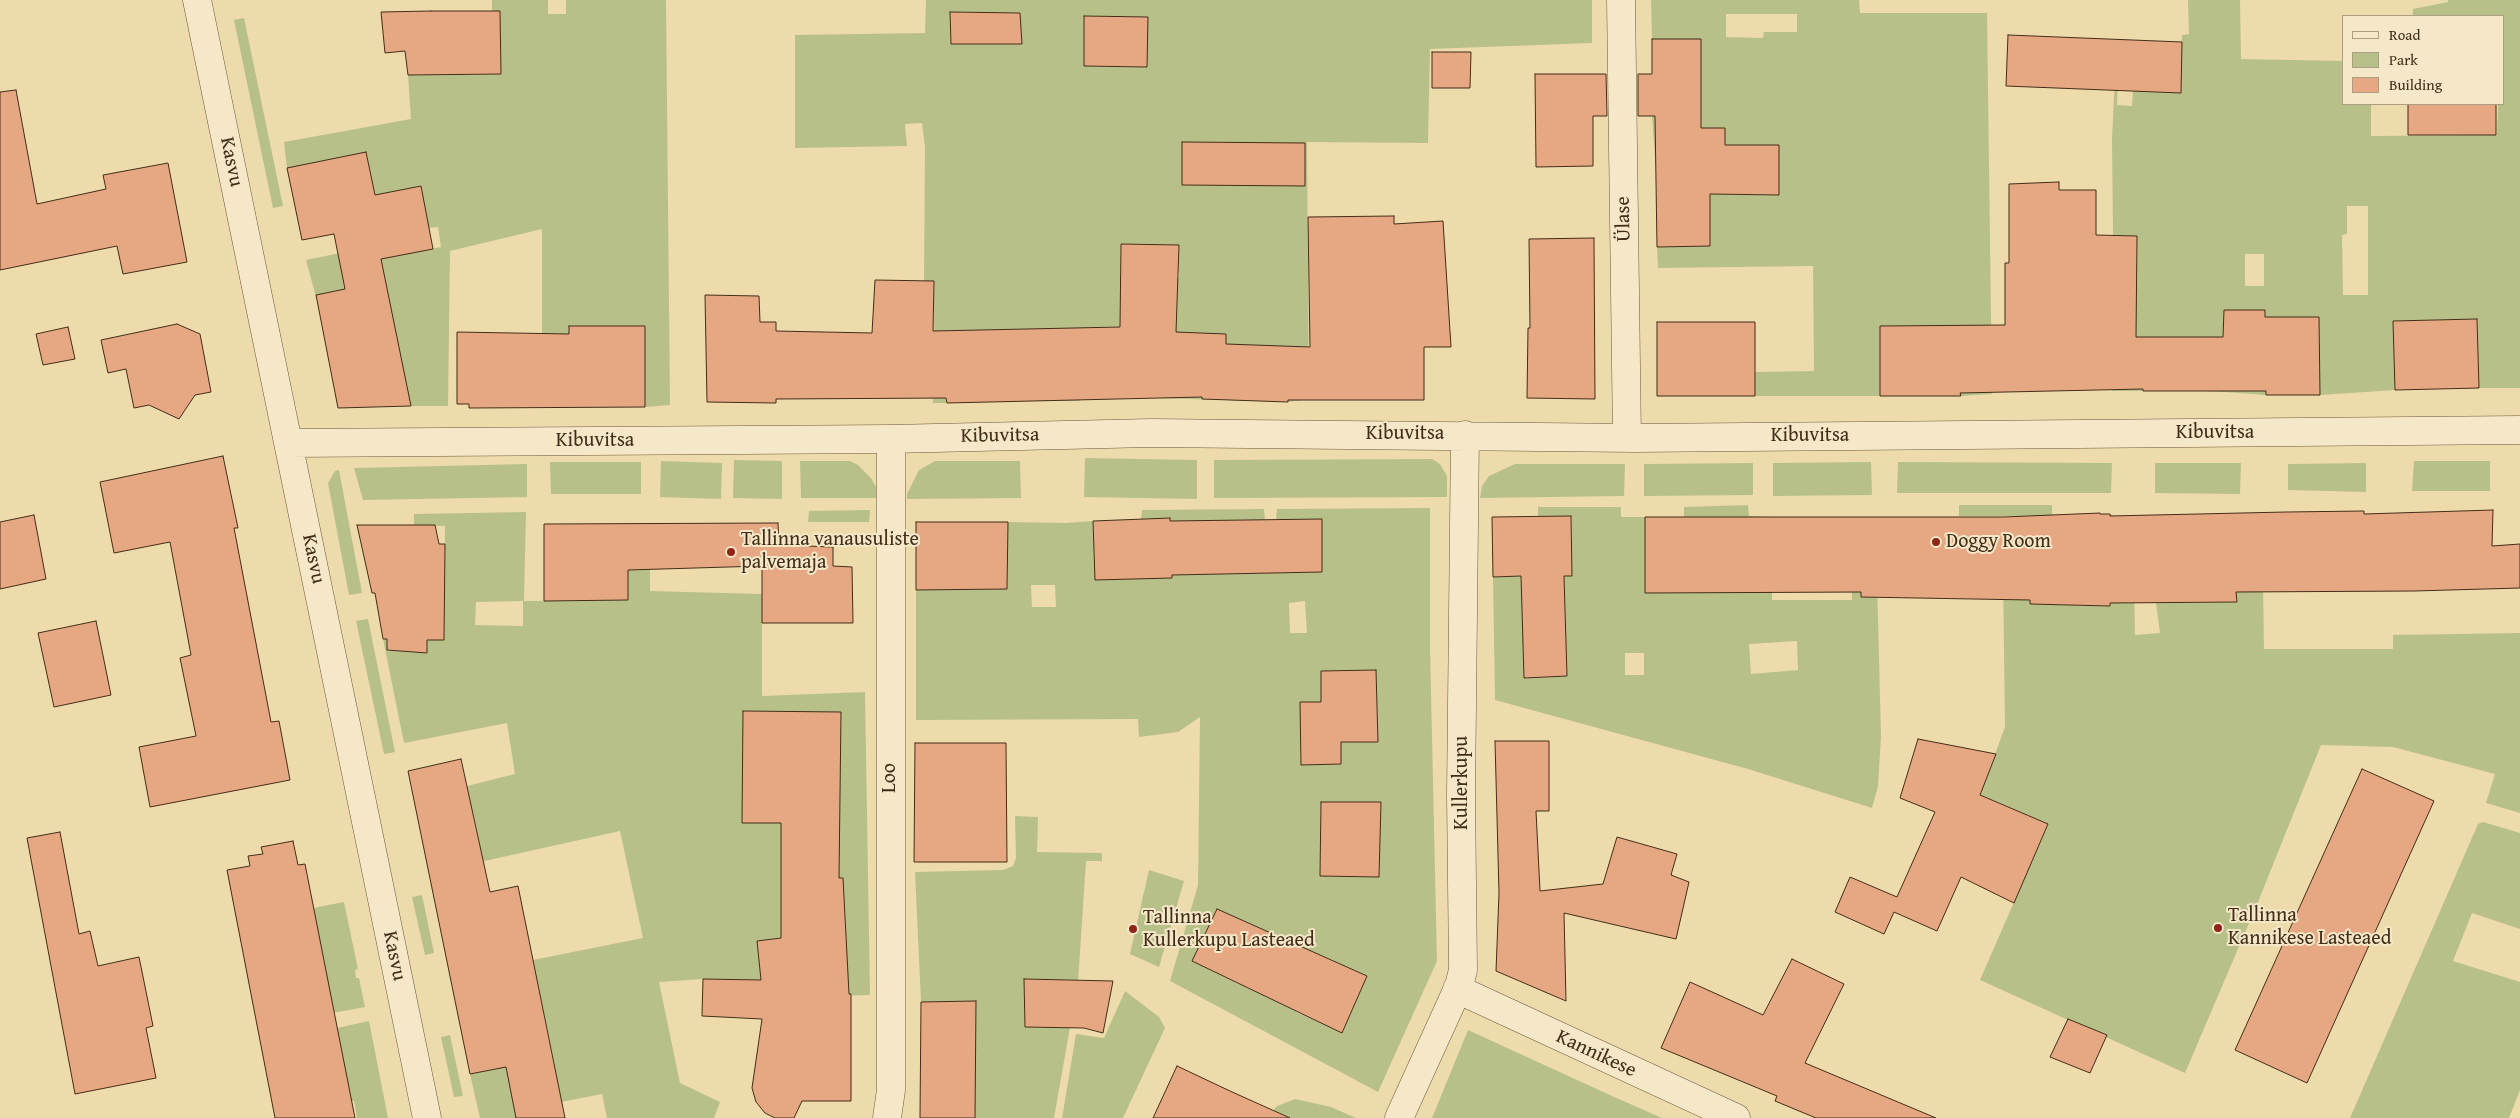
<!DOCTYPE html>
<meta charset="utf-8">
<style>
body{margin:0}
#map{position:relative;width:2520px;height:1118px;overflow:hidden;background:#eedbab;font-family:"Gentium Book Plus",serif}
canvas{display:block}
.legend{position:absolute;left:2342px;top:15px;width:162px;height:90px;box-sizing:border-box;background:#f4e8c8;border:1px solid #ad9d82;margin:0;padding:6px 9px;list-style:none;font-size:15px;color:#432d18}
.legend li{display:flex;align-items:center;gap:10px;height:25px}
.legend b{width:25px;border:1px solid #ad9d82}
</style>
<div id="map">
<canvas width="2520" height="1118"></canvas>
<ul class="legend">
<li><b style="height:6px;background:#f4e8c8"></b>Road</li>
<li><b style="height:14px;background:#b8c089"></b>Park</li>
<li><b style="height:14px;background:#e6a882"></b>Building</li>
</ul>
</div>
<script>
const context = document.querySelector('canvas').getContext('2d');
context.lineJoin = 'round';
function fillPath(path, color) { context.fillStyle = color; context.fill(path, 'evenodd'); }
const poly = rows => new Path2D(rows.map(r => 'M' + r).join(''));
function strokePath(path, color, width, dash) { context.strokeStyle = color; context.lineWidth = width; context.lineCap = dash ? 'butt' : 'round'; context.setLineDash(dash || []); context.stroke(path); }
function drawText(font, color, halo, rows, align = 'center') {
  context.font = font + ' "Gentium Book Plus",serif'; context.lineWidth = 4; context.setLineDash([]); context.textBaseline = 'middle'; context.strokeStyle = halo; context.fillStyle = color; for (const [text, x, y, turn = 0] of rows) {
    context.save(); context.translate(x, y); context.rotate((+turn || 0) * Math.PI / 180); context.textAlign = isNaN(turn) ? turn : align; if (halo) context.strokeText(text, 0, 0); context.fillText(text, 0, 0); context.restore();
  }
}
fillPath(poly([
 [492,0,548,0,548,14,566,14,566,0,666,0,670,405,645,407,645,326,569,326,569,407,542,406,542,229,450,251,448,406,411,406,321,316,306,260,375,246,374,191,366,153,287,168,284,142,411,119,408,75,501,74,500,11,492,11],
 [438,227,441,247,411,253,429,228],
 [926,0,1592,0,1592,43,1430,49,1428,143,1307,142,1309,399,1288,402,1157,398,1154,325,1078,328,1080,401,1027,401,1025,329,945,331,947,403,933,403,934,282,924,281,925,147,922,123,905,124,907,146,795,148,795,35,925,33],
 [950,12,1020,13,1022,43,951,44],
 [1084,16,1147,17,1147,67,1084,66],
 [1121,244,1179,245,1179,277,1120,277],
 [1651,0,1859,0,1860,13,1987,13,1992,394,1961,396,1960,326,1880,326,1880,396,1755,396,1755,372,1814,371,1813,266,1658,268,1657,247,1710,245,1709,170,1656,171,1652,116,1701,115,1701,40,1652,39],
 [1726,14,1797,14,1797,32,1764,32,1763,38,1726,37],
 [1722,145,1778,195,1722,194],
 [2188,0,2240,0,2241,59,2344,61,2344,104,2371,104,2371,136,2497,135,2498,104,2504,104,2504,16,2413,16,2413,9,2448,2,2448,0,2520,0,2520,388,2479,388,2477,319,2393,321,2395,390,2320,395,2319,317,2266,317,2266,395,2210,391,2210,337,2143,337,2143,391,2112,391,2113,301,2136,301,2137,236,2113,235,2112,139,2116,53,2119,57,2117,105,2132,106,2133,91,2180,93,2182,35,2189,34],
 [2347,206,2368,206,2368,295,2343,295,2342,235,2347,234],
 [2245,254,2264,254,2264,286,2245,286],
 [244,18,283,206,273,208,234,20],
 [1085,458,1197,460,1197,499,1084,497],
 [1432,459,1440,464,1447,476,1447,497,1214,498,1214,460],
 [734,460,782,461,782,499,733,498],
 [661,461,722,463,721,499,660,497],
 [800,461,850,461,858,465,871,478,876,487,876,498,801,498],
 [935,461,1020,461,1021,498,907,499,907,494,919,470],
 [2414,461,2490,461,2490,491,2412,491],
 [550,462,641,462,641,494,551,494],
 [1871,462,1872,495,1773,496,1773,463],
 [1898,462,2112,463,2111,493,1897,493],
 [1753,463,1753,495,1644,496,1644,464],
 [2155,463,2241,463,2240,494,2155,493],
 [2366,463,2366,492,2288,490,2288,464],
 [527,464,527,497,363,500,354,468],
 [1515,464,1625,464,1624,496,1480,498,1482,486,1489,476],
 [339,470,362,593,349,595,328,483,335,471],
 [1748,505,1749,516,1772,517,1772,600,1852,600,1850,517,1876,540,1881,737,1878,786,1872,808,1748,769,1495,700,1493,577,1572,575,1571,516,1538,516,1538,507,1621,507,1621,517,1645,517,1645,592,1724,517,1684,517,1684,507],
 [1565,631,1566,676,1524,678,1523,633],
 [1797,641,1798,670,1751,674,1749,644],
 [1625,653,1644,653,1644,675,1625,675],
 [1959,505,2052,505,2052,516,1959,516],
 [1430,508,1430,647,1437,961,1378,1092,1170,981,1198,885,1200,717,1178,732,1139,737,1138,719,916,720,916,590,1007,589,1008,522,1066,523,1093,521,1096,580,1172,577,1170,519,1141,519,1142,510,1264,509,1265,520,1223,521,1224,574,1322,572,1321,519,1276,519,1277,509],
 [1031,585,1055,585,1056,607,1032,607],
 [1305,601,1307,633,1290,633,1289,603],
 [1376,670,1378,742,1341,742,1341,764,1301,765,1300,703,1321,702,1321,671],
 [1321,802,1381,803,1379,877,1320,876],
 [1216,910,1275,936,1250,989,1193,961],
 [1321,956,1367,976,1342,1032,1296,1012],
 [870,510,869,522,808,522,809,511],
 [526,512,524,601,628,600,627,523,650,524,650,591,762,594,762,696,865,692,870,995,813,996,781,881,781,938,757,941,761,980,703,979,659,982,680,1083,720,1102,714,1118,607,1118,602,1094,515,1111,516,1118,480,1118,470,1074,553,1057,533,960,643,938,620,831,430,873,424,848,478,836,467,786,515,774,507,723,404,743,383,639,387,639,387,650,426,653,427,640,444,640,445,526,414,525,414,514],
 [523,601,523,626,475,625,476,602],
 [2110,514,2133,523,2135,635,2160,633,2156,603,2236,602,2236,514,2262,517,2264,649,2393,649,2393,635,2520,633,2520,813,2486,803,2495,774,2393,747,2321,745,2258,902,2185,1073,1980,980,2048,824,1980,795,2005,727,2003,574,2031,573,2031,604,2109,606],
 [368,619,395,752,384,754,356,621],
 [1015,816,1038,817,1037,852,1102,853,1102,861,1086,861,1078,982,1054,1118,975,1118,973,1001,921,1002,915,872,1003,870,1013,866,1016,858],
 [1024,979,1075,980,1066,1028,1025,1027],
 [2483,822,2520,833,2520,929,2472,913,2453,961,2520,982,2520,1090,2509,1118,2350,1118,2478,824],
 [1149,870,1184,881,1159,967,1130,954],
 [422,895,434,953,425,955,412,897],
 [344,902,358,969,355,970,356,978,359,978,365,1007,333,1013,313,908],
 [1125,991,1159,1017,1165,1028,1123,1118,1062,1118,1076,1034,1104,1038],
 [369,1021,388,1118,357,1118,354,1101,345,1102,343,1058,337,1028],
 [1468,1030,1612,1096,1662,1118,1432,1118],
 [450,1035,463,1096,454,1097,441,1037],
 [1295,1099,1331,1107,1356,1118,1266,1118,1277,1106]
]), '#b8c089');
const building = poly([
 [431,11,500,11,501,74,408,75,405,51,385,53,381,12,431,11],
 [950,12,1020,13,1022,44,951,44,950,12],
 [1084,16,1148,17,1147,67,1084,66,1084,16],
 [2008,35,2182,42,2181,93,2006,86,2008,35],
 [1652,39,1701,39,1701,128,1725,128,1725,145,1779,145,1779,195,1710,194,1710,246,1657,247,1655,116,1638,116,1638,74,1652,74,1652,39],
 [1432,52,1471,52,1470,88,1432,88,1432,52],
 [1535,74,1606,74,1607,116,1593,116,1593,166,1536,167,1535,74],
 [16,90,37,204,106,189,103,175,168,163,187,262,123,274,117,246,0,270,0,92,16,90],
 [2408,104,2496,104,2496,135,2408,135,2408,104],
 [1182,142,1305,143,1305,186,1182,185,1182,142],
 [366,152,375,195,421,186,433,249,381,259,411,406,338,408,316,295,345,289,334,234,302,240,287,168,366,152],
 [2059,182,2059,190,2096,190,2096,235,2137,236,2136,337,2223,337,2224,310,2265,310,2265,317,2319,317,2320,395,2266,395,2266,391,2143,391,2143,389,1960,393,1961,396,1880,396,1880,326,2005,325,2005,263,2009,263,2009,184,2059,182],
 [1394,216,1394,224,1443,221,1451,347,1424,347,1424,400,1288,400,1288,402,1202,399,1202,397,947,403,946,398,776,399,776,403,707,402,705,295,759,296,760,322,776,322,776,331,872,333,875,280,934,281,933,331,1120,327,1121,244,1179,245,1176,332,1226,334,1226,344,1310,347,1308,217,1394,216],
 [1594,238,1595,399,1527,398,1528,328,1530,328,1529,239,1594,238],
 [2477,319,2479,388,2395,390,2393,321,2477,319],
 [1657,322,1755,322,1755,396,1657,396,1657,322],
 [177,324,200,334,211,392,195,395,179,419,149,405,134,408,126,369,108,373,101,340,177,324],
 [569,326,645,326,645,407,469,408,469,404,457,404,457,332,569,334,569,326],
 [68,327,75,359,43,365,36,334,68,327],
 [223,456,238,528,234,528,271,722,279,721,290,780,150,807,139,747,196,736,180,658,191,655,170,542,114,553,100,482,223,456],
 [2493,510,2492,546,2520,544,2520,588,2414,591,2236,592,2237,602,2110,603,2110,606,2030,604,2030,600,1861,597,1861,592,1645,593,1645,517,2004,517,2100,513,2100,514,2110,514,2110,516,2286,512,2364,511,2364,514,2493,510],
 [34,515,46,579,0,589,0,522,34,515],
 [1571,516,1572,576,1564,576,1567,676,1524,678,1521,576,1493,577,1492,517,1571,516],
 [1170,518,1170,521,1322,519,1322,572,1172,575,1172,578,1095,580,1093,521,1170,518],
 [916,522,1008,522,1007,589,916,590,916,522],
 [778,523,779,545,833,547,833,566,852,567,853,623,762,623,762,566,628,570,628,600,544,601,544,524,778,523],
 [357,525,435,525,439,544,445,544,444,640,427,640,427,653,387,650,387,639,383,639,375,593,372,593,357,525],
 [96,621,111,695,54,707,38,633,96,621],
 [1376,670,1378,742,1341,742,1341,764,1301,765,1300,702,1321,702,1321,671,1376,670],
 [743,711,841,712,839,878,843,878,849,994,851,994,851,1101,802,1101,794,1118,775,1118,765,1113,756,1102,752,1088,762,1019,702,1016,703,979,761,980,757,941,781,938,781,823,742,823,743,711],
 [1918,739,1996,754,1980,795,2048,824,2014,903,1961,877,1937,931,1894,912,1884,934,1835,912,1850,877,1897,897,1935,812,1900,798,1918,739],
 [1495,741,1549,741,1549,811,1536,811,1540,891,1603,884,1617,837,1677,854,1671,875,1689,882,1676,939,1564,913,1566,1001,1496,971,1499,893,1495,741],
 [915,743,1006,743,1007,862,914,862,915,743],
 [461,759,490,892,518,886,565,1118,516,1118,506,1067,470,1074,408,771,461,759],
 [2362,769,2434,801,2307,1083,2235,1050,2362,769],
 [1321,802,1381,802,1379,877,1320,876,1321,802],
 [60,832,79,934,90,931,98,966,139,957,153,1026,146,1028,156,1078,75,1094,27,838,60,832],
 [293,841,298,865,305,864,355,1118,275,1118,227,870,250,866,248,856,263,854,261,847,293,841],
 [1217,909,1367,976,1342,1033,1192,961,1217,909],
 [1792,959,1844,984,1805,1063,1936,1118,1816,1118,1775,1101,1777,1096,1661,1048,1690,982,1763,1015,1792,959],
 [1024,979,1113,981,1103,1033,1084,1028,1025,1027,1024,979],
 [976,1001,975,1118,920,1118,921,1002,976,1001],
 [2068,1019,2107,1035,2090,1073,2050,1057,2068,1019],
 [1177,1066,1230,1091,1290,1118,1153,1118,1177,1066]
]);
fillPath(building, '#e6a882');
strokePath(building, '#432d18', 1);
const street = poly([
 [197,0,427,1118],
 [1621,0,1627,438],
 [289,443,891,439,1151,433,1635,438,2520,430],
 [1457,989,1736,1118],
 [887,1118,891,1090,891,439],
 [1399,1118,1459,986,1463,970,1461,794,1465,435]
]);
strokePath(street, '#6e583d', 29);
strokePath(street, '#f4e8c8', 28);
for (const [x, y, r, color] of [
 [1936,542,5,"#8f2418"],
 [731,552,5,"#8f2418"],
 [2218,928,5,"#8f2418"],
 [1133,929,5,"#8f2418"]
]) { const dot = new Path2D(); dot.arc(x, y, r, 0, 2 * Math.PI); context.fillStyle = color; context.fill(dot); strokePath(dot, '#f4e8c8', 2); }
drawText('20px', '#432d18', '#f4e8c8', [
 ["Kasvu",231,162,78],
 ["Ülase",1624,219,-91],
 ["Kibuvitsa",2215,433],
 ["Kibuvitsa",1405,434],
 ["Kibuvitsa",1000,436,-1],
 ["Kibuvitsa",1810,436],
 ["Kibuvitsa",595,441],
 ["Kasvu",313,559,78],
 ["Loo",890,778,-90],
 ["Kullerkupu",1462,783,-90],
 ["Kasvu",394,956,78],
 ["Kannikese",1596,1054,25]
]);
drawText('20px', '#432d18', '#f4e8c8', [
 ["Tallinna vanausuliste",741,540],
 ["palvemaja",741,563],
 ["Doggy Room",1946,542],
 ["Tallinna",2228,916],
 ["Kannikese Lasteaed",2228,939],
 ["Tallinna",1143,918],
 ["Kullerkupu Lasteaed",1143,941]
], 'left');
</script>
